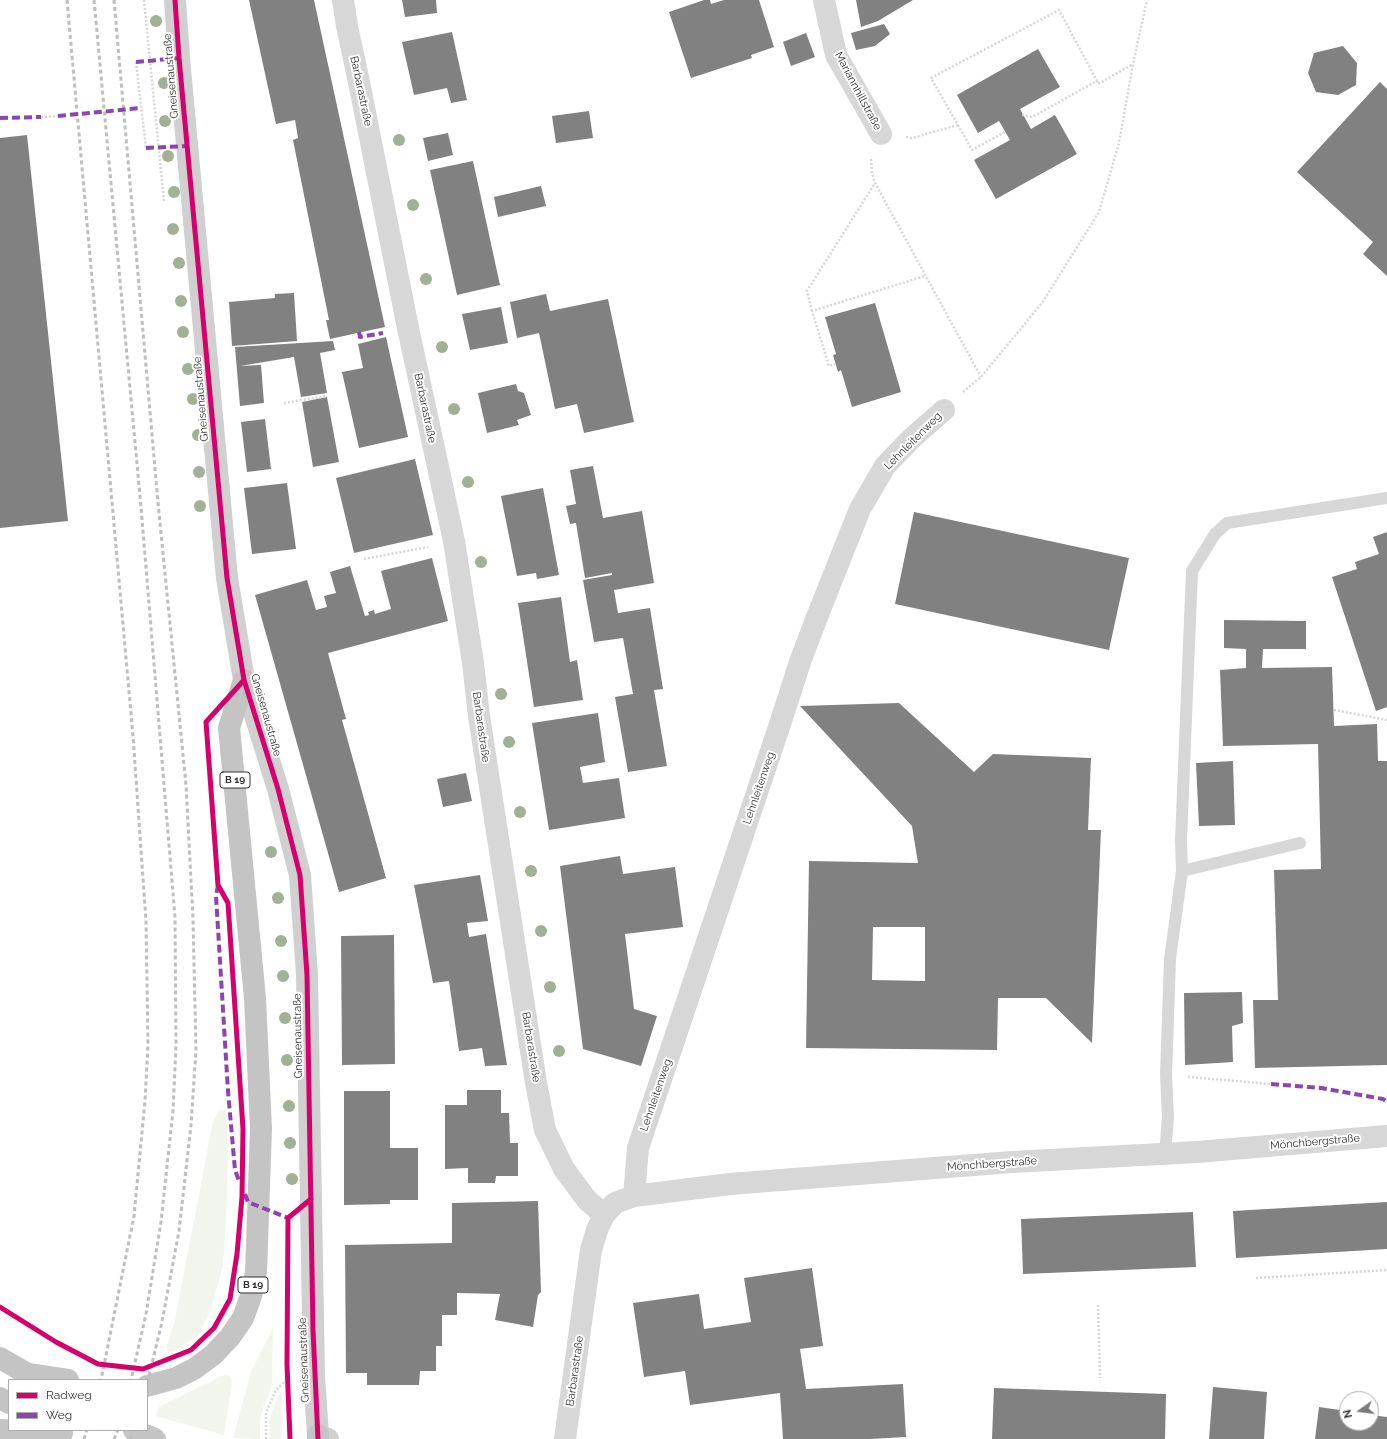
<!DOCTYPE html>
<meta charset="utf-8">
<style>
body{margin:0}
#map{position:relative;width:1387px;height:1439px;overflow:hidden;background:#fff;font-family:Raleway,sans-serif}
canvas{display:block}
.legend{position:absolute;left:8px;top:1379px;width:140px;height:52px;box-sizing:border-box;background:#fff;border:1px solid #adadad;margin:0;padding:5px 7px;list-style:none;font-size:12px;color:#333}
.legend li{display:flex;align-items:center;gap:8px;height:20px}
.legend b{width:20px;border:1px solid #adadad}
.north{position:absolute;left:1339px;top:1391px;width:40px;height:40px;box-sizing:border-box;background:#fff;border:1px solid #adadad;border-radius:50%;rotate:256deg;font-size:11px;font-weight:700;line-height:16px;text-align:center;color:#333}
.north::after{content:'';display:block;margin:auto;width:14px;height:18px;background:#7a7a7a;clip-path:polygon(50% 0,100% 100%,50% 72%,0 100%)}
</style>
<div id="map">
<canvas width="1387" height="1439"></canvas>
<ul class="legend">
<li><b style="height:5px;background:#d6006c"></b>Radweg</li>
<li><b style="height:5px;background:#8e44ad"></b>Weg</li>
</ul>
<div class="north">N</div>
</div>
<script>
const context = document.querySelector('canvas').getContext('2d');
context.lineJoin = 'round';
function fillPath(path, color) { context.fillStyle = color; context.fill(path, 'evenodd'); }
const poly = rows => new Path2D(rows.map(r => 'M' + r).join(''));
function strokePath(path, color, width, dash) { context.strokeStyle = color; context.lineWidth = width; context.lineCap = dash ? 'butt' : 'round'; context.setLineDash(dash || []); context.stroke(path); }
function drawText(font, color, halo, rows, align = 'center') {
  context.font = font + ' Raleway,sans-serif'; context.lineWidth = 4; context.setLineDash([]); context.textBaseline = 'middle'; context.strokeStyle = halo; context.fillStyle = color; for (const [text, x, y, turn = 0] of rows) {
    context.save(); context.translate(x, y); context.rotate((+turn || 0) * Math.PI / 180); context.textAlign = isNaN(turn) ? turn : align; if (halo) context.strokeText(text, 0, 0); context.fillText(text, 0, 0); context.restore();
  }
}
fillPath(poly([
 [220,1110,226,1110,228,1143,227,1202,223,1266,211,1309,198,1336,174,1351,169,1352,166,1348,175,1320,213,1121],
 [273,1328,272,1383,270,1392,263,1408,260,1421,260,1439,233,1438,251,1372],
 [226,1374,230,1377,232,1381,224,1435,156,1416,159,1407],
 [282,1390,281,1439,270,1439,269,1421,272,1411,278,1396]
]), '#f1f5ed');
fillPath(poly([
 [249,0,314,0,385,327,330,339,326,320,329,320,293,140,298,138,295,120,276,124],
 [402,0,436,0,437,13,405,17],
 [704,0,710,0,711,4,724,0,759,0,774,47,751,55,752,58,691,78,669,12],
 [856,0,913,0,878,21,861,27],
 [884,24,890,34,875,46,856,50,851,33],
 [452,32,467,100,451,103,447,88,414,95,402,42],
 [806,33,815,57,791,66,783,42],
 [1343,46,1357,63,1356,85,1338,95,1316,92,1308,73,1314,53],
 [1038,49,1060,87,1020,109,1031,129,1055,115,1077,154,996,199,974,160,1010,140,999,121,978,133,957,95],
 [1380,82,1387,89,1387,276,1363,254,1373,242,1297,172],
 [589,111,593,138,556,143,552,116],
 [448,133,453,155,428,161,423,138],
 [27,135,68,521,0,528,0,138],
 [473,161,500,285,457,295,430,170],
 [541,186,546,206,498,217,494,197],
 [294,293,297,341,232,346,229,302,275,298,275,294],
 [546,294,550,311,608,299,634,422,584,433,577,404,555,409,539,333,517,338,510,302],
 [875,303,901,392,852,407,841,370,838,372,833,355,836,354,825,317],
 [501,307,508,343,470,350,462,314],
 [386,337,408,437,359,448,342,372,363,368,358,344],
 [333,341,335,350,320,353,327,393,301,397,294,357,240,366,261,365,264,403,240,406,235,347],
 [516,384,518,391,524,393,531,415,517,420,519,425,487,433,478,393],
 [327,397,339,462,313,467,302,402],
 [265,419,271,469,247,472,241,422],
 [415,459,433,535,354,553,336,478],
 [593,466,603,518,642,511,654,583,614,590,618,613,650,608,663,689,654,690,667,766,628,772,615,697,633,694,623,638,594,642,583,580,612,575,612,573,585,578,576,523,570,524,566,506,576,504,570,470],
 [287,483,296,549,252,554,244,488],
 [543,488,559,575,537,579,536,573,517,576,501,496],
 [914,512,1129,558,1109,650,895,604],
 [1387,532,1387,707,1376,711,1332,577,1357,569,1355,562,1379,554,1373,537],
 [432,558,448,621,328,653,346,719,342,720,386,878,339,892,255,595,307,580,316,610,327,607,324,596,336,593,330,572,350,566,365,616,369,615,368,612,374,610,375,614,391,609,381,571],
 [561,597,570,662,577,660,583,700,534,707,518,603],
 [1224,620,1306,621,1306,649,1263,649,1262,668,1332,667,1334,726,1377,724,1378,761,1387,761,1387,1065,1255,1068,1253,1000,1278,1000,1274,870,1321,869,1318,744,1223,746,1220,670,1246,668,1246,649,1224,648],
 [899,703,974,772,993,754,1091,758,1088,830,1101,830,1092,1043,1046,998,998,998,997,1050,806,1048,809,861,918,863,912,826,800,706],
 [873,927,925,927,925,981,872,980],
 [598,713,605,762,580,767,583,783,619,778,625,818,549,830,532,723],
 [1233,761,1235,825,1199,826,1196,763],
 [466,773,472,801,443,807,437,779],
 [620,856,623,874,675,867,683,927,625,934,634,1009,657,1016,641,1066,583,1049,560,866],
 [480,875,488,921,467,923,469,937,486,934,507,1065,485,1066,482,1048,459,1051,449,981,433,983,414,885],
 [394,935,395,1064,342,1065,341,936],
 [1242,992,1243,1023,1232,1026,1233,1062,1185,1065,1184,993],
 [467,1090,501,1090,501,1113,509,1113,510,1143,518,1143,518,1176,496,1176,495,1183,468,1183,468,1168,445,1169,445,1105,467,1105],
 [344,1091,390,1091,390,1148,418,1148,418,1200,390,1200,390,1204,344,1205],
 [538,1201,541,1292,538,1295,533,1327,495,1320,500,1294,457,1293,457,1315,442,1315,442,1346,436,1346,436,1371,420,1371,419,1385,367,1385,367,1373,346,1373,345,1245,452,1243,452,1203],
 [1387,1202,1387,1249,1236,1258,1233,1211],
 [1193,1212,1196,1267,1023,1274,1021,1219],
 [812,1268,823,1346,800,1349,806,1389,903,1384,906,1437,870,1439,783,1439,780,1393,690,1405,685,1371,644,1377,633,1303,699,1294,704,1329,751,1322,744,1278],
 [1213,1387,1267,1392,1264,1439,1209,1439],
 [994,1388,1166,1394,1165,1439,992,1439],
 [1319,1407,1347,1411,1347,1423,1371,1423,1371,1415,1387,1417,1387,1439,1315,1439]
]), '#818181');
strokePath(poly([
 [144,0,164,202],
 [136,62,146,148],
 [1022,115,1032,117,1097,81,1098,84,1133,64],
 [41,117,58,116],
 [958,125,972,150,1005,132],
 [906,137,912,138,958,125,931,78,1059,10,1097,81],
 [871,159,872,173,875,183,981,377],
 [812,311,807,291,875,183],
 [836,364,829,366,812,311,925,276],
 [963,392,981,377,1042,303,1099,212,1119,143,1133,64,1147,0],
 [284,403,327,396],
 [364,559,428,547],
 [1334,710,1387,720],
 [1188,1077,1271,1084],
 [1256,1278,1387,1270],
 [1098,1305,1100,1378],
 [266,1439,266,1413,276,1390,288,1378]
]), '#d6d6d6', 2.5, [2, 2]);
strokePath(poly([
 [1182,871,1300,843],
 [1165,1154,1168,1117,1166,1075,1170,959,1182,871,1181,840,1192,571,1215,534,1227,523,1387,498]
]), '#d7d7d7', 12);
strokePath(poly([
 [343,0,347,26,360,87,408,328,454,541,473,663,479,716,536,1083,545,1130,564,1169,587,1200,604,1215],
 [824,0,836,55,881,134],
 [634,1196,638,1148,781,721,801,659,819,612,860,509,885,466,912,438,944,410],
 [565,1439,591,1250,597,1230,604,1215,615,1203,634,1196,730,1184,1012,1162,1197,1152,1387,1136]
]), '#d7d7d7', 22);
strokePath(poly([
 [175,0,179,58,227,578,244,680,278,789,300,875,307,975,314,1376,318,1435,328,1439]
]), '#d0d0d0', 22);
strokePath(poly([
 [0,1358,38,1380],
 [28,1374,68,1380],
 [147,1386,176,1378,194,1369,213,1355,230,1337,243,1318,251,1296,256,1272,261,1129,255,998,229,728,244,680],
 [0,1398,9,1403],
 [0,1430,62,1433],
 [134,1430,155,1439],
 [318,1439,318,1435]
]), '#c4c4c4', 22);
strokePath(poly([
 [67,0,133,736,146,921,148,1045,145,1101,134,1216,101,1380],
 [94,0,141,507,175,917,176,1046,173,1111,161,1222,146,1314,131,1380],
 [114,0,158,503,186,785,193,918,196,1050,191,1125,179,1231,162,1322,147,1384],
 [84,1439,87,1430],
 [114,1439,118,1430],
 [130,1439,134,1430]
]), '#bebebe', 3, [4, 3]);
strokePath(poly([
 [136,62,179,58],
 [58,116,141,108],
 [0,118,41,117],
 [146,148,187,146],
 [359,332,360,337,383,333],
 [218,885,216,896,228,1091,235,1170,239,1181],
 [1271,1084,1321,1088,1383,1099,1387,1102],
 [245,1194,248,1202,288,1218,288,1220]
]), '#8e44ad', 4, [8, 4]);
strokePath(poly([
 [175,0,179,58,227,578,244,680,278,789,300,875,307,975,313,1330,318,1439],
 [0,1307,56,1342,98,1364,143,1369,191,1350,214,1328,230,1299,237,1254,242,1197,243,1129,228,903,218,885,206,722,244,680],
 [290,1439,287,1364,288,1218,311,1199]
]), '#d6006c', 5);
context.fillStyle = '#a2b095';
for (const [x, y] of [
 [156,21],
 [164,83],
 [165,121],
 [399,140],
 [168,156],
 [174,192],
 [413,205],
 [173,229],
 [179,263],
 [426,279],
 [181,301],
 [183,332],
 [442,347],
 [188,369],
 [193,399],
 [454,409],
 [198,435],
 [199,472],
 [468,482],
 [200,506],
 [481,562],
 [501,694],
 [509,742],
 [520,812],
 [271,852],
 [531,871],
 [278,898],
 [541,931],
 [281,941],
 [283,976],
 [550,987],
 [285,1018],
 [559,1051],
 [287,1060],
 [289,1106],
 [290,1143],
 [292,1179]
]) { context.beginPath(); context.arc(x, y, 6, 0, 2 * Math.PI); context.fill(); }
for (const [x, y, w] of [
 [235,780,30],
 [253,1285,30]
]) { const box = new Path2D(); box.roundRect(x - w / 2, y - 8, w, 16, 3); context.fillStyle = '#fff'; context.fill(box); strokePath(box, '#333', 1); }
drawText('bold 10px', '#333', null, [
 ["B 19",235,780],
 ["B 19",253,1285]
]);
drawText('11px', '#333', '#fff', [
 ["Gneisenaustraße",171,76,-95],
 ["Barbarastraße",361,91,78],
 ["Mariannhillstraße",858,91,62],
 ["Gneisenaustraße",201,399,-95],
 ["Barbarastraße",425,408,78],
 ["Lehnleitenweg",913,441,-45],
 ["Gneisenaustraße",266,715,74],
 ["Barbarastraße",481,727,82],
 ["Lehnleitenweg",759,788,-71],
 ["Gneisenaustraße",298,1036,-91],
 ["Barbarastraße",531,1047,81],
 ["Lehnleitenweg",656,1095,-71],
 ["Mönchbergstraße",1315,1142,-5],
 ["Mönchbergstraße",992,1164,-4],
 ["Gneisenaustraße",304,1360,-92],
 ["Barbarastraße",575,1371,-82]
]);
</script>
